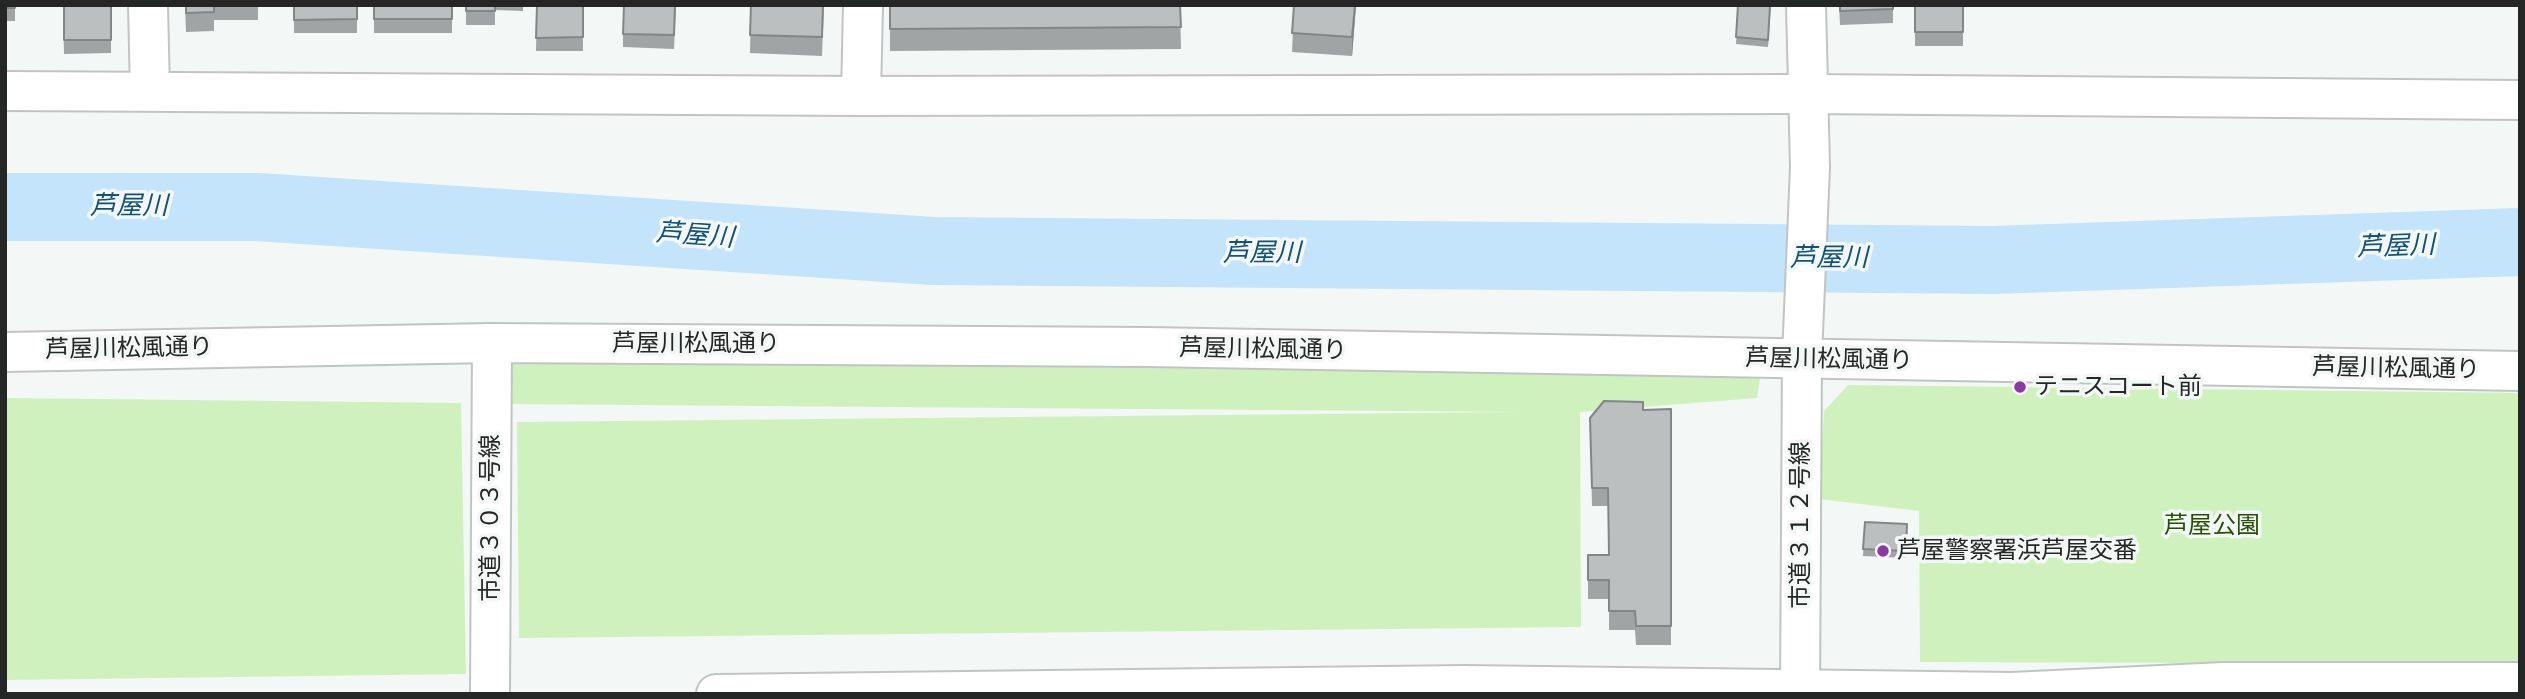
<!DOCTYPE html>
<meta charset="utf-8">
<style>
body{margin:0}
#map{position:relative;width:2525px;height:699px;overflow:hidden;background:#f3f8f7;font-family:"Fira Sans",sans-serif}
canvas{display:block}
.frame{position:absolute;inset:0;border:7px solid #252727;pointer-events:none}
</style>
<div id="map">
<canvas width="2525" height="699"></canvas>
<div class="frame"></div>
</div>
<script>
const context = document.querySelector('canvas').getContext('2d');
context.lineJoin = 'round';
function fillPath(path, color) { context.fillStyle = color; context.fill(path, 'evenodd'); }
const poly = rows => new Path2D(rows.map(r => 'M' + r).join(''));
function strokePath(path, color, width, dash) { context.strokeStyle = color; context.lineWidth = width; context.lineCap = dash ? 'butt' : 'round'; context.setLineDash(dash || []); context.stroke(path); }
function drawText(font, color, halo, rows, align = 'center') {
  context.font = font + ' "Fira Sans","Noto Sans JP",sans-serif'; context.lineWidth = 7; context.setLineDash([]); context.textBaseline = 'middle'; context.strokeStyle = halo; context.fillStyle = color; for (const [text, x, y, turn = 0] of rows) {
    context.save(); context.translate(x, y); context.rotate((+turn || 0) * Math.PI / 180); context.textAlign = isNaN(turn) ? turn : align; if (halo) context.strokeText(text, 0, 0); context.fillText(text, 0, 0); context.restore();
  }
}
fillPath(poly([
 [509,360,1761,372,1757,398,1580,412,1581,627,519,638,517,422,1518,412,509,404],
 [1848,385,2520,393,2520,664,1920,662,1919,511,1819,499,1824,411],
 [5,398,461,403,466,674,5,680]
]), '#cff1be');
strokePath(poly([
 [5,207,257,207,933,251,1993,260,2520,242]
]), '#c3e4fb', 68);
const street = poly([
 [148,5,150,91],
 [861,96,863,5],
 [490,694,492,343],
 [1800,694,1802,357,1810,167,1806,5]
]);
const secondary = poly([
 [5,91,861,96,1808,94,2520,100],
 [5,352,492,343,1148,347,2520,371],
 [716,694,1465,685,2012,692,2224,682,2520,682]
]);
strokePath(street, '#c0c5c4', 42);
strokePath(secondary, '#c0c5c4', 42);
strokePath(street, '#fff', 38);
strokePath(secondary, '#fff', 38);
fillPath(poly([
 [5,5,15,5,15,21,5,21],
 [63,5,111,5,111,53,64,54],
 [185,5,258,5,258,20,214,20,214,31,186,32],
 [294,5,357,5,357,33,294,33],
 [374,5,452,5,452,33,374,33],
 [466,5,523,5,523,11,495,10,495,25,466,25],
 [537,5,583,5,583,51,536,51],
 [676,5,674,49,623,47,623,34],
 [751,5,824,5,822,56,750,53],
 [890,5,1180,5,1181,49,890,51],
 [1294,5,1356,5,1352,56,1292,52],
 [1738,5,1771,5,1768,47,1736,44],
 [1839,5,1893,5,1893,23,1840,25],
 [1915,5,1963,5,1963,46,1915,46],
 [1671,409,1671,645,1636,645,1635,630,1609,630,1609,599,1588,599,1588,580,1609,555,1608,506,1592,506,1590,418,1643,410],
 [1865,522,1907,524,1906,558,1863,556]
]), '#a1a4a5');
fillPath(poly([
 [1355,5,1356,5,1352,56,1352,37]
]), '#838686');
const building = poly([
 [5,5,15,5,15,8,5,8,5,5],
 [64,5,111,5,111,40,64,40,64,5],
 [186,5,214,5,214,12,186,13,186,5],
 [294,5,357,5,357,19,294,20,294,5],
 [374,5,452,5,452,19,374,19,374,5],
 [466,5,495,5,495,11,466,11,466,5],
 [537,5,583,5,583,37,536,38,537,5],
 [624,5,675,5,674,35,623,34,624,5],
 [751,5,823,5,822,37,750,35,751,5],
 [890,5,1180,5,1181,27,890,29,890,5],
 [1294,5,1355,5,1352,37,1292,33,1294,5],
 [1738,5,1770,5,1768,40,1736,37,1738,5],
 [1840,5,1893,5,1893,9,1840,11,1840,5],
 [1915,5,1963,5,1963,32,1915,32,1915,5],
 [1604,401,1643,402,1643,410,1671,409,1671,626,1636,626,1635,611,1609,611,1609,580,1588,580,1588,555,1609,555,1608,488,1592,488,1590,418,1604,401],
 [1865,522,1907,524,1906,551,1863,549,1865,522]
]);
fillPath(building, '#bbbfc0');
strokePath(building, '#838686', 2);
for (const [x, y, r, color] of [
 [2020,387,7,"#8e38a5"],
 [1883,551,7,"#8e38a5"]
]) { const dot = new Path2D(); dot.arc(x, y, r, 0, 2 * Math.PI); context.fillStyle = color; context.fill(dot); strokePath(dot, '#f3f8f7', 2.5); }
drawText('24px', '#252727', '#f3f8f7', [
 ["芦屋川松風通り",696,344],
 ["芦屋川松風通り",129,349,-1],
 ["芦屋川松風通り",1263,350,1],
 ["芦屋川松風通り",1829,360,1],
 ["芦屋川松風通り",2396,369,1],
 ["市道３０３号線",491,518,-90],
 ["市道３１２号線",1801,525,-90]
]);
drawText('24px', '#252727', '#f3f8f7', [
 ["テニスコート前",2034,387],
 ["芦屋警察署浜芦屋交番",1897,551]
], 'left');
drawText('24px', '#274f04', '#f3f8f7', [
 ["芦屋公園",2212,526]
]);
drawText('italic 26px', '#115276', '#f3f8f7', [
 ["芦屋川",129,207],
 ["芦屋川",695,236,4],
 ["芦屋川",2396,247,-2],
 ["芦屋川",1262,254],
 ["芦屋川",1829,259]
]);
</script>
